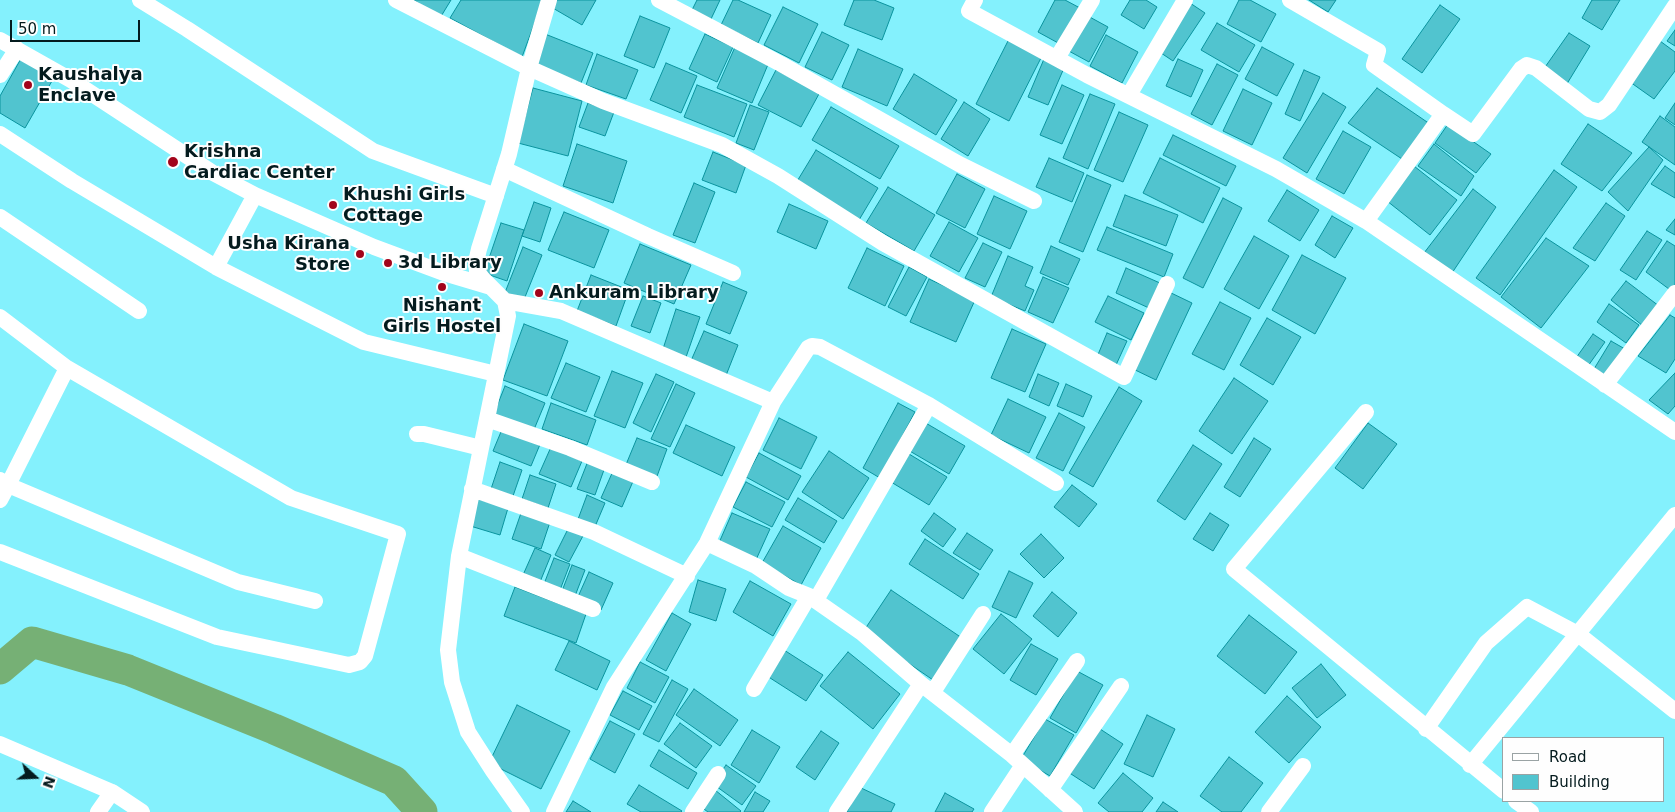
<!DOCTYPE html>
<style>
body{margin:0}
#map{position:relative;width:1675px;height:812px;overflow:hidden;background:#84f1fd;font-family:"DejaVu Sans",sans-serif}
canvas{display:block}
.legend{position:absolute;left:1502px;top:737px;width:162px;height:65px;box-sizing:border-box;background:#fefefe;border:1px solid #9aa3a4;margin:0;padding:6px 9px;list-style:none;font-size:15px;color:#041b1e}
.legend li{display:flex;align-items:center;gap:10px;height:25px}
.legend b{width:25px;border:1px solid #9aa3a4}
.north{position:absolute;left:10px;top:752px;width:50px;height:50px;-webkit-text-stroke:4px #fefefe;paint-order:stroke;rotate:110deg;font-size:14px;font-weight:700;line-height:20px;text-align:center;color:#041b1e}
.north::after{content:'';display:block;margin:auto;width:18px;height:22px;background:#041b1e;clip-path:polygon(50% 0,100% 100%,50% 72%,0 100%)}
.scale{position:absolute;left:10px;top:20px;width:130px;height:22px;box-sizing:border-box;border:2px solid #041b1e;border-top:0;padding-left:6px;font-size:15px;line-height:18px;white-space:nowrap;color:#041b1e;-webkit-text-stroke:4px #fefefe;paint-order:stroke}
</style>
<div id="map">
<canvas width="1675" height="812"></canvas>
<ul class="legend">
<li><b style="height:6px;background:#fff"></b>Road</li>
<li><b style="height:14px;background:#51c4cf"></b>Building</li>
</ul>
<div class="north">N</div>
<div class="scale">50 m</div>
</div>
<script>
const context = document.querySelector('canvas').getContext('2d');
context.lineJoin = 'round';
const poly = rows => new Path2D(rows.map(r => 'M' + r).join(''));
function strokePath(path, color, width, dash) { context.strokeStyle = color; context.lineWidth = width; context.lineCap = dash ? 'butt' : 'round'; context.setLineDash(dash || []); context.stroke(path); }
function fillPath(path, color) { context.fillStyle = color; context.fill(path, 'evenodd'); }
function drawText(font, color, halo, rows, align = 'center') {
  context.font = font + ' "DejaVu Sans",sans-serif'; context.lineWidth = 4; context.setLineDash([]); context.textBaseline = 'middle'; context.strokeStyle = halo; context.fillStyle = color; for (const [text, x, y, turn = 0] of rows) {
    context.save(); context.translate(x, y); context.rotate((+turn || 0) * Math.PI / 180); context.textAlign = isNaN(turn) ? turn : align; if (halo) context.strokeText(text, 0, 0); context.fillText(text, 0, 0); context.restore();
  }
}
strokePath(poly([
 [0,669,32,642,128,670,274,729,394,781,422,812]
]), '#76b075', 31);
const building = poly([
 [414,0,451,0,440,18,414,0],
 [461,0,543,0,522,57,450,18,461,0],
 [555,0,596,0,582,25,551,7,555,0],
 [697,0,720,0,711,19,692,10,697,0],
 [733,0,738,0,771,15,758,43,721,25,733,0],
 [854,0,874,0,894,8,882,40,844,25,854,0],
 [1055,0,1065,0,1080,8,1060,44,1038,32,1055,0],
 [1130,0,1146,0,1157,7,1144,29,1121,15,1130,0],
 [1239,0,1250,0,1276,14,1261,42,1227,24,1239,0],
 [1309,0,1336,0,1328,12,1309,0],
 [1592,0,1620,0,1602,30,1582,18,1592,0],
 [1190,3,1205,13,1173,61,1158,51,1190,3],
 [1440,5,1460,19,1422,73,1402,59,1440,5],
 [783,7,818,24,799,63,764,45,783,7],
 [1086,15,1108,27,1089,62,1067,50,1086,15],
 [640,16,670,28,654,68,624,56,640,16],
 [1217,23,1255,45,1239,72,1201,50,1217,23],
 [1675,30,1675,46,1667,41,1675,30],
 [822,32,849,45,832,80,805,67,822,32],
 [1569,33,1590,46,1565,87,1543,70,1569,33],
 [545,34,593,53,581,83,534,64,545,34],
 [705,34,733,47,717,82,689,69,705,34],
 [1106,35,1138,52,1122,83,1090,66,1106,35],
 [1009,39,1042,56,1009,121,976,104,1009,39],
 [1660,41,1675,52,1675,71,1654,99,1630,82,1660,41],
 [735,47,769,62,752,103,717,88,735,47],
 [1262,47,1294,64,1277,96,1245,79,1262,47],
 [858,49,903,69,887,106,842,87,858,49],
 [597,54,638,70,626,99,586,85,597,54],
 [23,55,56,74,25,128,0,113,0,96,23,55],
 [1044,59,1064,68,1048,105,1028,97,1044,59],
 [1178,59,1203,70,1191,97,1166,86,1178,59],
 [666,63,697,76,681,113,650,100,666,63],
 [1217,64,1238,75,1212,125,1191,114,1217,64],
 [776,70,820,92,801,127,758,105,776,70],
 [1304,70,1320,77,1300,121,1285,114,1304,70],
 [914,74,957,100,936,135,893,109,914,74],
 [697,85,747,104,734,137,684,117,697,85],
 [1062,85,1084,95,1062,144,1040,135,1062,85],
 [533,88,582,101,568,156,518,143,533,88],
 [1377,88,1430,124,1405,161,1348,123,1377,88],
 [1243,89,1272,103,1252,145,1223,131,1243,89],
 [1323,93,1346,107,1307,173,1283,158,1323,93],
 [1090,94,1115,104,1088,169,1063,158,1090,94],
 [964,102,990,119,968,156,941,139,964,102],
 [588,103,614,112,605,136,579,127,588,103],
 [1675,103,1675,125,1665,118,1675,103],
 [750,105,769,112,754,150,736,143,750,105],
 [831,107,899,146,880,179,812,140,831,107],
 [1119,112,1148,125,1123,182,1094,170,1119,112],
 [1660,116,1675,127,1675,165,1642,142,1660,116],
 [1448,124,1491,154,1476,173,1435,143,1448,124],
 [1588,124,1632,153,1602,191,1561,164,1588,124],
 [1343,131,1371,147,1344,194,1316,179,1343,131],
 [1173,135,1236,166,1226,186,1163,155,1173,135],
 [577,144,627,161,613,203,563,186,577,144],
 [1434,144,1474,176,1461,196,1418,166,1434,144],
 [1649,147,1663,160,1628,211,1608,192,1649,147],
 [816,150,878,188,859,220,796,183,816,150],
 [713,152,746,165,736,193,702,180,713,152],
 [1049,158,1084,173,1072,202,1036,187,1049,158],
 [1160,158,1220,188,1203,223,1143,193,1160,158],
 [1414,166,1457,200,1430,235,1387,201,1414,166],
 [1665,166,1675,173,1675,198,1651,184,1665,166],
 [1554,170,1577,187,1500,295,1476,278,1554,170],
 [957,174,985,189,965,228,936,213,957,174],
 [1087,175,1111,185,1083,252,1059,242,1087,175],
 [694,183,715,192,695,243,673,235,694,183],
 [888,187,935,215,914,251,866,223,888,187],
 [1473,189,1496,207,1452,273,1424,253,1473,189],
 [1287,190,1319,210,1300,241,1268,221,1287,190],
 [1125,195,1178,215,1166,246,1113,226,1125,195],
 [994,196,1027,211,1010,249,977,234,994,196],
 [1223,198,1242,208,1203,288,1183,278,1223,198],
 [534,202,551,208,540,242,522,236,534,202],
 [1606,203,1625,216,1595,261,1573,248,1606,203],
 [789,204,828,221,816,249,777,232,789,204],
 [564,212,609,230,594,268,548,250,564,212],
 [1332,216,1353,228,1335,258,1315,245,1332,216],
 [1675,219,1675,235,1666,230,1675,219],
 [949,222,978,238,959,272,930,256,949,222],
 [501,223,524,230,507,281,484,273,501,223],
 [1107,227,1173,254,1164,277,1097,250,1107,227],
 [1647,231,1662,240,1636,280,1620,270,1647,231],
 [1254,236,1289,256,1259,309,1224,289,1254,236],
 [1546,238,1589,266,1541,328,1501,297,1546,238],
 [1667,241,1675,246,1675,290,1673,292,1646,272,1667,241],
 [983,243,1002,252,985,287,965,278,983,243],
 [640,244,691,265,674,304,624,283,640,244],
 [1051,246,1080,259,1068,285,1040,273,1051,246],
 [523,247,542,255,523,302,504,295,523,247],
 [867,248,904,266,885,306,848,288,867,248],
 [1302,255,1346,278,1315,334,1272,310,1302,255],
 [1008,256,1033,267,1025,286,1034,290,1025,311,991,297,1008,256],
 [909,267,927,277,906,316,888,307,909,267],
 [1126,268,1160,283,1149,308,1116,293,1126,268],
 [591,275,629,290,616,326,577,311,591,275],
 [1043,277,1069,288,1053,323,1028,312,1043,277],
 [929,279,975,300,956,342,910,322,929,279],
 [1626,281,1659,306,1643,326,1611,300,1626,281],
 [723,282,747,292,730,334,706,324,723,282],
 [1167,291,1192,303,1156,380,1131,368,1167,291],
 [643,296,661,303,650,333,631,326,643,296],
 [1108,296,1144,313,1131,340,1095,322,1108,296],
 [1220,302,1251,318,1224,370,1192,354,1220,302],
 [1609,304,1639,325,1626,343,1597,322,1609,304],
 [676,309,700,317,685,360,662,352,676,309],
 [1670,315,1675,318,1675,359,1666,373,1638,356,1670,315],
 [1267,318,1301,337,1273,385,1240,365,1267,318],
 [524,324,568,341,547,396,503,380,524,324],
 [1012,329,1046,344,1025,392,991,378,1012,329],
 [704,331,738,345,725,378,690,363,704,331],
 [1107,333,1127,341,1116,365,1097,357,1107,333],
 [1593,334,1605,342,1588,366,1576,358,1593,334],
 [1611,341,1625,349,1607,376,1594,369,1611,341],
 [566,363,600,377,586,412,551,398,566,363],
 [612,371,643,383,625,428,594,416,612,371],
 [1675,373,1675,406,1668,414,1649,400,1675,373],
 [656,374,674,382,651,432,633,423,656,374],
 [1038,374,1059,383,1049,406,1029,397,1038,374],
 [1234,378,1268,401,1232,454,1199,431,1234,378],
 [676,384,695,393,670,447,651,439,676,384],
 [1066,384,1092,396,1083,417,1057,406,1066,384],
 [505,386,545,403,533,432,493,416,505,386],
 [1119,387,1142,401,1093,487,1069,473,1119,387],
 [1008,399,1046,417,1029,453,991,435,1008,399],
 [551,403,596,420,587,445,542,429,551,403],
 [898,403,915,412,880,478,863,468,898,403],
 [1059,413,1085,427,1063,471,1036,458,1059,413],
 [779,418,817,437,801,469,763,450,779,418],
 [924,422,965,446,949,474,908,450,924,422],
 [1368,423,1397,444,1363,489,1335,468,1368,423],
 [686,425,735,447,722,476,673,453,686,425],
 [503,427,541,442,531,466,493,451,503,427],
 [637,438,667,449,656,479,625,467,637,438],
 [1254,438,1271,449,1240,497,1224,487,1254,438],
 [1193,445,1222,464,1185,520,1157,501,1193,445],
 [551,447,582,461,571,487,539,474,551,447],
 [829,451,869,478,843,519,802,492,829,451],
 [759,453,801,476,788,500,746,477,759,453],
 [909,454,947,477,929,505,891,482,909,454],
 [588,461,605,467,595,495,577,489,588,461],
 [500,462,522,470,513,496,491,489,500,462],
 [613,471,634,479,622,507,601,498,613,471],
 [530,475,556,484,548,508,522,499,530,475],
 [746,482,785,502,772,527,733,507,746,482],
 [1072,485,1097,504,1079,527,1054,507,1072,485],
 [587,495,605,503,594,529,577,522,587,495],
 [475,498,508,508,500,535,467,525,475,498],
 [798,498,837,521,824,543,785,520,798,498],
 [521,513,550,522,541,549,512,539,521,513],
 [732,513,770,529,755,562,718,545,732,513],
 [934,513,956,529,943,547,921,531,934,513],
 [1210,513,1229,525,1213,551,1193,539,1210,513],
 [783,526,821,548,801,585,762,563,783,526],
 [569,527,584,534,569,562,555,555,569,527],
 [967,533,993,550,980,570,953,553,967,533],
 [1041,534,1064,558,1044,578,1020,554,1041,534],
 [925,539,979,574,963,599,909,564,925,539],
 [535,548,551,555,540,582,523,575,535,548],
 [554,558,570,564,560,590,544,584,554,558],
 [572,565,585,570,575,596,562,591,572,565],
 [1009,571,1033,583,1016,618,992,607,1009,571],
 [589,572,613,583,601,610,577,599,589,572],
 [698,580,726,589,716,621,689,612,698,580],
 [750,581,791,604,773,636,733,612,750,581],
 [515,587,586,614,576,643,504,616,515,587],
 [891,590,962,638,933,680,863,632,891,590],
 [1052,592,1077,613,1058,637,1033,616,1052,592],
 [672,613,691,624,666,671,646,660,672,613],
 [1001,614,1032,639,1004,674,973,649,1001,614],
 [1249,615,1297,652,1265,694,1217,656,1249,615],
 [569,641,610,661,597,690,555,670,569,641],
 [1031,644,1058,659,1036,695,1010,680,1031,644],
 [784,650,823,675,806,701,767,676,784,650],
 [848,652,900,694,873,729,820,686,848,652],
 [640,662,669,677,655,703,627,688,640,662],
 [1321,664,1346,695,1317,718,1292,688,1321,664],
 [1077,671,1103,685,1076,733,1050,718,1077,671],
 [672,680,688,689,659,742,643,734,672,680],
 [694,689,738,720,720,746,676,715,694,689],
 [623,691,652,706,639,730,610,715,623,691],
 [1287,696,1321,727,1289,763,1255,732,1287,696],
 [517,705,570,731,541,789,489,763,517,705],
 [1147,715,1175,729,1153,777,1124,764,1147,715],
 [1045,719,1074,735,1050,776,1021,759,1045,719],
 [610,721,635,734,615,773,590,759,610,721],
 [680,723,712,746,696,768,664,744,680,723],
 [1097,727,1123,744,1094,789,1068,772,1097,727],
 [752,730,780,747,759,783,731,765,752,730],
 [821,731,839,743,815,780,796,767,821,731],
 [659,750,697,773,688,789,650,766,659,750],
 [1229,757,1263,783,1241,812,1222,812,1200,796,1229,757],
 [726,765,756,786,742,805,713,784,726,765],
 [1123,773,1153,798,1142,812,1109,812,1098,803,1123,773],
 [639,785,682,811,681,812,641,812,627,804,639,785],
 [859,787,895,804,891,812,847,812,859,787],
 [715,790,741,811,740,812,708,812,701,807,715,790],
 [755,792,770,801,763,812,744,812,755,792],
 [945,793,974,809,972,812,935,812,945,793],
 [573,801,591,812,566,812,573,801],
 [1163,802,1178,812,1156,812,1163,802]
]);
fillPath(building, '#51c4cf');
strokePath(building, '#0a939e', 1);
strokePath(poly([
 [140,0,187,29,373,151,496,196],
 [396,0,529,68,603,101,722,145,778,176,883,243,1124,377,1167,284],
 [659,0,781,64,959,164,1034,201],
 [975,0,969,11,1087,75,1276,169,1366,221,1443,114,1374,65,1378,51,1290,0],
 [0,40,71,80,213,173,255,195,374,247,444,273,491,287],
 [1057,58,1092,0],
 [0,75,17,49],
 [1129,95,1185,0],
 [1443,114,1473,134,1521,69,1527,65,1536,68,1589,109,1600,112,1609,105,1675,6],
 [0,134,72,181,216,267,364,342,496,374],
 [504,169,648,236,733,273],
 [0,217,139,311],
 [1366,221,1675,432],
 [216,267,255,195],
 [505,301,561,311,773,402,707,543,614,687,554,812],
 [0,317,67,368,8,485,238,582,315,601],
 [1605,385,1675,293],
 [773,402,808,348,812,346,820,347,929,405,1056,483],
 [1366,412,1234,569,1504,791],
 [487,419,570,448,652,482],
 [417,434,424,434,481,448],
 [0,480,8,485,0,500],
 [472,489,594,532,687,576],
 [707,543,756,566,789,588,809,596,862,633,921,684,1012,755,1075,812],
 [0,552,217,637,349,665,360,662,365,656,398,534,291,498,67,368],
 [459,556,593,609],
 [816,600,929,405],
 [754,689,809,596],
 [933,692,983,614],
 [1426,729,1486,643,1527,607,1578,634,1675,711],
 [0,744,112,792,142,812],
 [1012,755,1077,661],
 [1470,765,1675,515],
 [1050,790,1121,686],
 [1516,801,1531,812],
 [98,812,112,792],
 [522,812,493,771,468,732,452,682,448,650,459,556,508,316,505,301,483,279,477,271,476,262,479,249,509,154,529,68,549,0],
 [693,812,718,774],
 [837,812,921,684],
 [992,812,1023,765],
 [1269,812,1303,766]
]), '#fff', 16);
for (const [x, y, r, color] of [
 [28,85,5,"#a2041b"],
 [173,162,6,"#a2041b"],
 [333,205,5,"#a2041b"],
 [360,254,5,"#a2041b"],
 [388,263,5,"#a2041b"],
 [442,287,5,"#a2041b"],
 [539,293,5,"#a2041b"]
]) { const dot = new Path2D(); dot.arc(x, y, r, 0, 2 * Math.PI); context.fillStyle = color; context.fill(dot); strokePath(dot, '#fefefe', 2); }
drawText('bold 18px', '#041b1e', '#fefefe', [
 ["Kaushalya",38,75],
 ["Enclave",38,96],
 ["Krishna",184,152],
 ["Cardiac Center",184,173],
 ["Khushi Girls",343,195],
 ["Cottage",343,216],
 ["Usha Kirana",350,244,"right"],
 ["Store",350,265,"right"],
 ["3d Library",398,263],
 ["Ankuram Library",549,293],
 ["Nishant",442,306,"center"],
 ["Girls Hostel",442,327,"center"]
], 'left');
</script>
